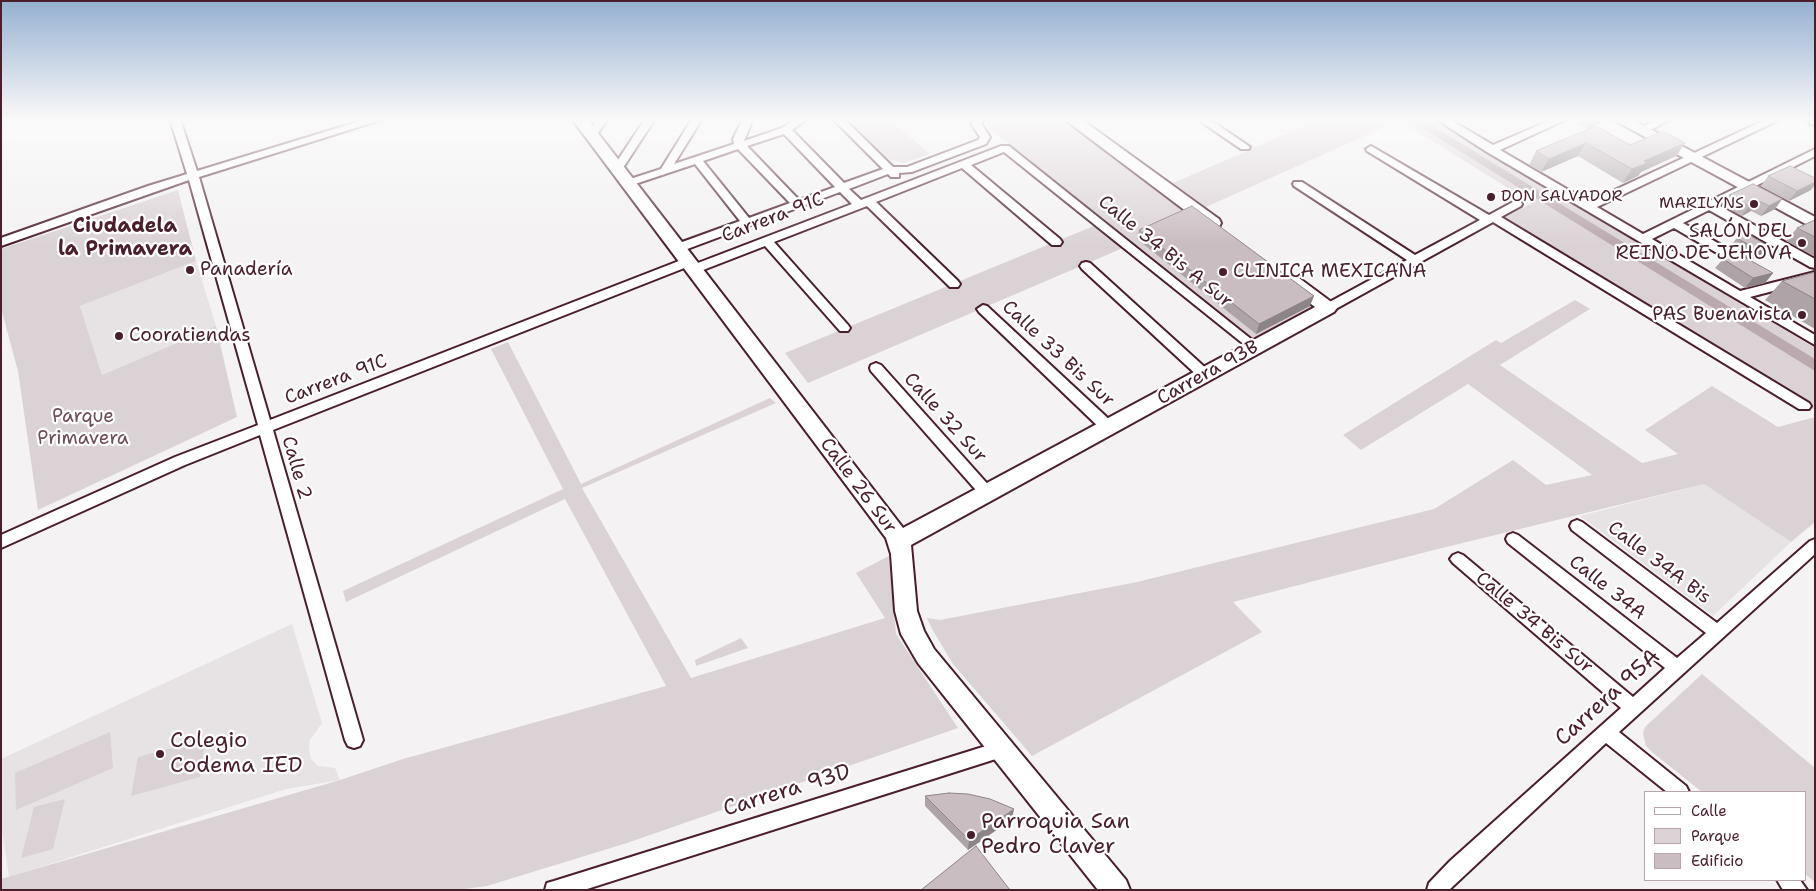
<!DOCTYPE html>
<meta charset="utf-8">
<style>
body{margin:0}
#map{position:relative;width:1816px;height:891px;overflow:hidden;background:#f4f2f2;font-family:"Shantell Sans",sans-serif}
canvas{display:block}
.frame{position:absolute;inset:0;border:2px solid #4a1f2b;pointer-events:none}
.legend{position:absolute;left:1644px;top:791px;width:162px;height:90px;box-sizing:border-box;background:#fff;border:1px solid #b7a5aa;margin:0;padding:6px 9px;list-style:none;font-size:15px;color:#4a1f2b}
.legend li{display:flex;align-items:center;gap:10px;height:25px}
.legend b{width:25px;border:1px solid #b7a5aa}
</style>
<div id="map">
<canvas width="1816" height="891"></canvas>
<div class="frame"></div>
<ul class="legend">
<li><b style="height:6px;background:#fff"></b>Calle</li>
<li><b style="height:14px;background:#dbd2d5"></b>Parque</li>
<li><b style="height:14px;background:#cabdc1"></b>Edificio</li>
</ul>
</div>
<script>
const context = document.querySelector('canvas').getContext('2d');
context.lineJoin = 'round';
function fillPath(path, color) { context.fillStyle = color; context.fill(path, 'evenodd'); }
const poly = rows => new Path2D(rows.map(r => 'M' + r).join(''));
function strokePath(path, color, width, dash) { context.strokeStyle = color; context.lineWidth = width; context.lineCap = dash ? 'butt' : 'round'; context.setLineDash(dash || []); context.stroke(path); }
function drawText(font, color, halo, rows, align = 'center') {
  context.font = font + ' "Shantell Sans",sans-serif'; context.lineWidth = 4.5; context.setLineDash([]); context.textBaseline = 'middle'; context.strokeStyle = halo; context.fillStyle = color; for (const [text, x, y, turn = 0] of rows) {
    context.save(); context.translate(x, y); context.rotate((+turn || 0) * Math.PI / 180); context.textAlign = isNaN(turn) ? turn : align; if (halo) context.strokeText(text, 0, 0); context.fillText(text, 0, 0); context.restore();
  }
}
fillPath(poly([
 [196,261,216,326,102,375,80,306],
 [1704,484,1791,542,1713,616,1580,516],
 [292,624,322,723,310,740,309,749,311,759,318,766,335,768,340,780,286,789,9,877,1,823,1,759]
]), '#e7e2e3');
fillPath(poly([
 [843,119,889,119,930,154,904,163,888,159],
 [985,119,1066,119,1317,306,1253,339,990,129],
 [1321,119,1379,119,1389,125,1206,207,1173,183],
 [1397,119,1430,119,1815,348,1815,410,1502,219,1532,203],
 [178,190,196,261,80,306,102,375,216,326,237,417,38,510,18,371,1,308,1,249],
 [1096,225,1123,248,808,383,785,353],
 [1575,300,1590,309,1500,365,1642,463,1678,454,1645,430,1712,386,1778,427,1815,417,1815,522,1791,542,1704,484,1434,550,1233,602,1262,632,1032,756,953,664,932,629,927,618,940,620,1137,582,1434,509,1513,460,1546,485,1592,475,1468,384,1361,450,1343,435,1496,340,1501,343],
 [508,342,581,484,770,398,776,403,582,488,691,678,885,618,856,573,889,556,896,634,958,728,627,843,487,886,457,890,1,890,1,879,340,780,403,759,666,686,565,499,346,602,343,591,563,489,491,349],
 [741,638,748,648,696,666,695,660],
 [1702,674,1815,768,1815,882,1805,874,1805,792,1702,792,1652,752,1646,746,1643,733,1645,727],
 [110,732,113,768,16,810,15,773],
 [206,739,200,777,131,796,138,757],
 [65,799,53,849,21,858,34,807]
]), '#dbd2d5');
fillPath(poly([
 [1408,119,1421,119,1815,359,1815,371,1408,119]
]), '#baa9ae');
const street = poly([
 [170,119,180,119,197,171,367,119,384,119,199,177,270,420,684,259,688,258,694,262,692,265,273,430,363,740,360,746,354,748,348,746,345,740,260,435,185,465,1,548,1,535,175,457,258,425,189,180,1,246,1,238,148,186,187,174,170,119],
 [598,119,608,119,595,137,587,137,586,135,598,119],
 [645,119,655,119,621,171,613,171,612,169,645,119],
 [692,119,702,119,674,164,734,144,733,139,743,119,753,119,744,141,782,128,795,119,807,119,792,130,844,183,883,169,833,119,844,119,893,167,907,167,978,140,980,137,972,125,972,119,982,119,982,125,990,137,986,144,912,172,899,173,899,177,891,177,888,174,849,189,861,200,1001,146,1009,146,1261,347,1259,350,1255,351,1251,350,1004,152,971,165,1060,239,1062,242,1060,245,1052,245,962,168,876,202,958,281,960,284,958,287,950,287,867,206,774,242,848,325,850,328,848,331,840,331,765,246,698,272,690,272,688,269,690,266,852,204,840,192,682,251,674,251,672,248,674,245,740,221,695,164,632,185,628,186,623,183,624,181,661,169,692,119],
 [784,134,835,187,799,200,747,146,784,134],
 [738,149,790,203,749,218,703,161,738,149],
 [1197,119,1209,119,1250,147,1249,149,1241,149,1197,119],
 [1436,119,1449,119,1493,145,1553,119,1567,119,1500,150,1589,202,1767,119,1781,119,1597,207,1643,234,1815,149,1815,156,1718,205,1815,259,1815,268,1810,267,1709,210,1683,223,1749,261,1751,264,1749,267,1741,267,1674,228,1652,239,1740,291,1815,272,1815,280,1750,297,1815,335,1815,345,1487,152,1436,119],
 [1657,119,1671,119,1645,133,1641,134,1636,131,1657,119],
 [1371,146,1489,215,1513,202,1521,202,1522,204,1521,206,1501,217,1809,403,1811,406,1809,409,1799,409,1493,222,1332,311,1324,311,1322,308,1324,305,1407,260,1294,186,1293,184,1294,182,1302,182,1415,255,1480,220,1367,151,1366,149,1371,146],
 [1086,262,1090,263,1210,372,1211,375,1210,378,1200,378,1082,269,1080,266,1082,263,1086,262],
 [983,305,987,306,1113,423,1115,427,1113,431,1103,431,979,312,977,309,983,305],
 [876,363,881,365,992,489,994,493,992,497,987,499,982,497,871,371,870,368,871,365,876,363],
 [1577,520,1582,522,1717,623,1810,541,1815,539,1815,554,1619,732,1686,786,1689,792,1667,792,1606,743,1449,890,1427,890,1429,883,1450,861,1621,708,1453,563,1450,559,1453,555,1458,553,1463,555,1633,697,1665,668,1508,543,1506,539,1508,535,1513,533,1518,535,1677,658,1706,633,1572,530,1570,526,1572,522,1577,520],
 [1002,741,1008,743,1011,749,1008,755,1002,757,584,890,545,890,547,883,554,881,1002,741],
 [1777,880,1800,880,1807,890,1783,890,1777,880]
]);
const secondary = poly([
 [572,119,587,119,903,528,1315,307,1287,286,1284,282,1287,278,1293,276,1299,278,1334,304,1337,308,1334,312,911,545,917,611,924,631,934,649,1126,880,1130,890,1098,890,918,663,901,634,895,611,891,554,886,538,572,119],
 [1064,119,1081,119,1219,219,1221,223,1219,227,1207,227,1064,119],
 [1612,119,1631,119,1815,217,1815,229,1612,119],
 [1805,119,1815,119,1815,125,1810,124,1805,119]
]);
strokePath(street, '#4a1f2b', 4);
strokePath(secondary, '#4a1f2b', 4);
fillPath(street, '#fff');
fillPath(secondary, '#fff');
fillPath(poly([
 [1576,119,1608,119,1588,129,1575,122],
 [1596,126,1630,145,1685,143,1676,156,1641,172,1638,176,1623,183,1578,156,1541,172,1529,165,1536,151],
 [1768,176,1811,190,1789,201,1761,186],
 [1729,195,1782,199,1775,209,1761,216,1751,211,1742,216,1722,205],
 [1815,220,1815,257,1786,241,1797,228],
 [1139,230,1310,306,1256,334,1137,239],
 [1737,238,1768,246,1760,256,1751,260,1729,248],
 [1723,259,1773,273,1765,283,1745,288,1715,268],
 [1815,272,1815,329,1765,300,1782,281],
 [925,796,1012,819,968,850,925,806]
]), '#aea3a6');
fillPath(poly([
 [1593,119,1608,119,1588,129],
 [1586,143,1578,156,1541,172,1549,159],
 [1685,143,1676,156,1641,172,1638,176,1623,183,1632,169,1644,161],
 [1815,182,1815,185,1811,190,1789,201,1797,191],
 [1782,199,1775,209,1761,216,1769,206],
 [1759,201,1751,211,1742,216,1749,206],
 [1768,246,1760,256,1751,260,1759,251],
 [1773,273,1765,283,1745,288,1753,278],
 [1314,296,1310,306,1256,334,1259,324],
 [1014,809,1012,819,968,850,969,840]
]), '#8d8487');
const building = poly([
 [1596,126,1630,145,1663,131,1685,143,1644,161,1647,163,1632,169,1586,143,1549,159,1536,151,1596,126],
 [1790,166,1815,178,1815,182,1797,191,1768,176,1790,166],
 [1753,184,1782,199,1769,206,1759,201,1749,206,1729,195,1753,184],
 [1192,206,1314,296,1259,324,1139,230,1192,206],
 [1815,220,1815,237,1797,228,1815,220],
 [1746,233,1768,246,1759,251,1737,238,1746,233],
 [1737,253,1773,273,1753,278,1723,259,1737,253],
 [1815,272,1815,299,1782,281,1815,272],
 [949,793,968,794,990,799,1014,809,969,840,925,796,949,793],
 [976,846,1010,890,921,890,976,846]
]);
fillPath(building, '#cabdc1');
strokePath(building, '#8d8487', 1);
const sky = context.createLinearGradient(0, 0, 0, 244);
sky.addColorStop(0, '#95b0d1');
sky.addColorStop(0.49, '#faf9f9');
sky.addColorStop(1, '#faf9f900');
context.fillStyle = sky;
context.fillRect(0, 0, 1816, 244);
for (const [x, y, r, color] of [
 [1491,197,5,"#4a1f2b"],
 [1754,204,5,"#4a1f2b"],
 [1802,243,5,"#4a1f2b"],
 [190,270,5,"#4a1f2b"],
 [1223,272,5,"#4a1f2b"],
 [1802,315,5,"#4a1f2b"],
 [119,336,5,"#4a1f2b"],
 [160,754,5,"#4a1f2b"],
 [971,835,5,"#4a1f2b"]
]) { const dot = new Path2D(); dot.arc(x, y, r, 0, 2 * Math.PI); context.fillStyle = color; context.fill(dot); strokePath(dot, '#fff', 2); }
drawText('16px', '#4a1f2b', '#fff', [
 ["DON SALVADOR",1501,197],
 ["MARILYNS",1744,204,"right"]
], 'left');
drawText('19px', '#4a1f2b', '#fff', [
 ["Carrera 91C",773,218,-21],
 ["Calle 34 Bis A Sur",1165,252,39],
 ["Calle 33 Bis Sur",1058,354,43],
 ["Carrera 93B",1208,373,-29],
 ["Carrera 91C",336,380,-21],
 ["Calle 32 Sur",945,418,48],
 ["Calle 2",296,468,74],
 ["Calle 26 Sur",858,486,53],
 ["Calle 34A Bis",1659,563,37],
 ["Calle 34A",1607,588,38],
 ["Calle 34 Bis Sur",1534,623,40]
]);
drawText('19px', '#4a1f2b', '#fff', [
 ["SALÓN DEL",1792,232,"right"],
 ["REINO DE JEHOVA",1792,254,"right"],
 ["Panadería",200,270],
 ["CLINICA MEXICANA",1233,272],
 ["PAS Buenavista",1792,315,"right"],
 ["Cooratiendas",129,336]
], 'left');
drawText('19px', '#6e4c56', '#fff', [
 ["Parque",83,417],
 ["Primavera",83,439]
]);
drawText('bold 20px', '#4a1f2b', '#fff', [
 ["Ciudadela",125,227],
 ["la Primavera",125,250]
]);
drawText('22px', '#4a1f2b', '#fff', [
 ["Carrera 95A",1608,698,-42],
 ["Carrera 93D",787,791,-17]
]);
drawText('22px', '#4a1f2b', '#fff', [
 ["Colegio",170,741],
 ["Codema IED",170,766],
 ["Parroquia San",981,822],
 ["Pedro Claver",981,847]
], 'left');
</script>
